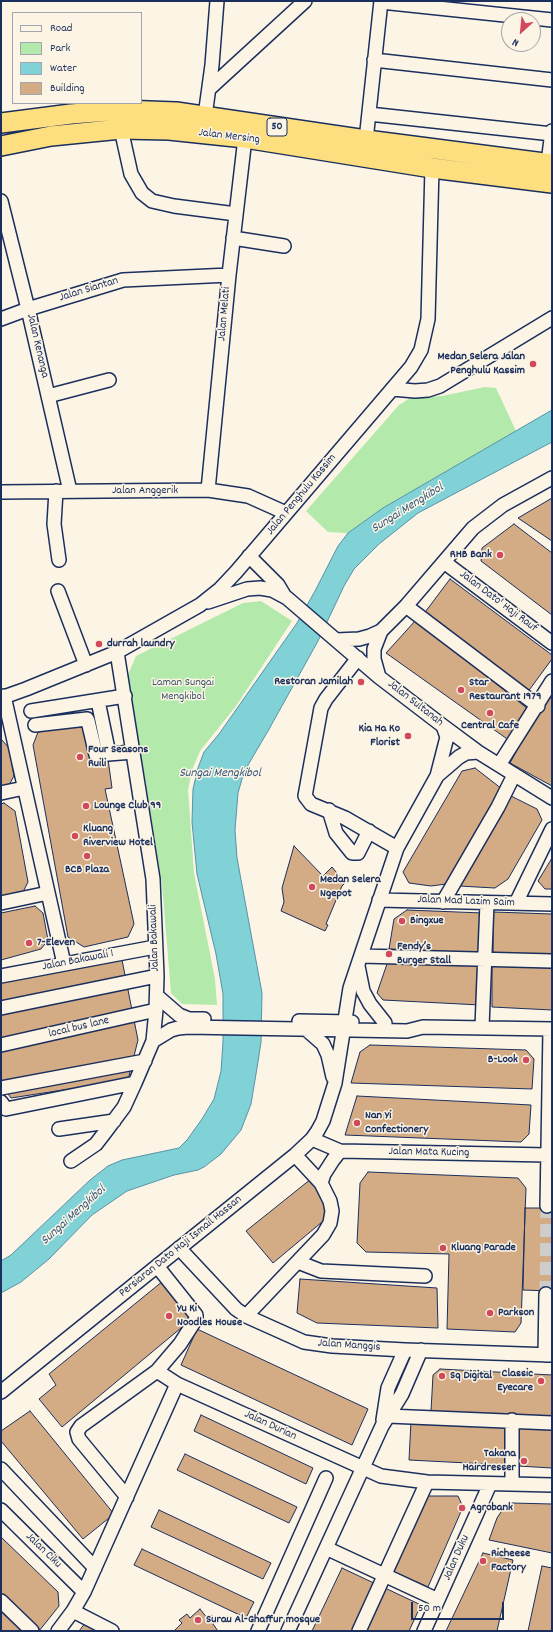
<!DOCTYPE html>
<meta charset="utf-8">
<style>
body{margin:0}
#map{position:relative;width:553px;height:1632px;overflow:hidden;background:#fcf5e5;font-family:Dekko,sans-serif}
canvas{display:block}
.frame{position:absolute;inset:0;border:2px solid #1b2f5e;pointer-events:none}
.legend{position:absolute;left:12px;top:12px;width:130px;height:92px;box-sizing:border-box;background:#fcf5e5;border:1px solid #a2a6af;margin:0;padding:5px 7px;list-style:none;font-size:12px;color:#1b2f5e}
.legend li{display:flex;align-items:center;gap:8px;height:20px}
.legend b{width:20px;border:1px solid #a2a6af}
.north{position:absolute;left:501px;top:12px;width:40px;height:40px;box-sizing:border-box;background:#fcf5e5;border:1px solid #a2a6af;border-radius:50%;rotate:207deg;font-size:11px;font-weight:700;line-height:16px;text-align:center;color:#1b2f5e}
.north::after{content:'';display:block;margin:auto;width:14px;height:18px;background:#d1495b;clip-path:polygon(50% 0,100% 100%,50% 72%,0 100%)}
.scale{position:absolute;left:411px;top:1602px;width:93px;height:18px;box-sizing:border-box;border:2px solid #1b2f5e;border-top:0;padding-left:5px;font-size:12px;line-height:14px;white-space:nowrap;color:#1b2f5e;-webkit-text-stroke:3px #fcf5e5;paint-order:stroke}
</style>
<div id="map">
<canvas width="553" height="1632"></canvas>
<div class="frame"></div>
<ul class="legend">
<li><b style="height:5px;background:#fcf5e5"></b>Road</li>
<li><b style="height:11px;background:#b3e9ab"></b>Park</li>
<li><b style="height:11px;background:#81d2d7"></b>Water</li>
<li><b style="height:11px;background:#d3ab84"></b>Building</li>
</ul>
<div class="north">N</div>
<div class="scale">50 m</div>
</div>
<script>
const context = document.querySelector('canvas').getContext('2d');
context.lineJoin = 'round';
function fillPath(path, color) { context.fillStyle = color; context.fill(path, 'evenodd'); }
const poly = rows => new Path2D(rows.map(r => 'M' + r).join(''));
function strokePath(path, color, width, dash) { context.strokeStyle = color; context.lineWidth = width; context.lineCap = dash ? 'butt' : 'round'; context.setLineDash(dash || []); context.stroke(path); }
function drawText(font, color, halo, rows, align = 'center') {
  context.font = font + ' Dekko,sans-serif'; context.lineWidth = 3; context.setLineDash([]); context.textBaseline = 'middle'; context.strokeStyle = halo; context.fillStyle = color; for (const [text, x, y, turn = 0] of rows) {
    context.save(); context.translate(x, y); context.rotate((+turn || 0) * Math.PI / 180); context.textAlign = isNaN(turn) ? turn : align; if (halo) context.strokeText(text, 0, 0); context.fillText(text, 0, 0); context.restore();
  }
}
fillPath(poly([
 [485,387,496,388,516,431,383,508,348,533,328,532,306,511,399,405,410,398,442,396],
 [261,601,292,621,236,706,200,751,192,770,188,790,194,873,215,979,217,1005,182,1004,171,993,162,884,128,675,136,656,243,603]
]), '#b3e9ab');
const water = poly([
 [552,410,552,442,418,513,379,544,354,569,344,586,318,641,268,731,248,765,242,779,238,793,235,830,237,858,262,993,261,1042,257,1068,251,1104,241,1130,221,1154,204,1167,198,1170,174,1175,127,1191,92,1215,49,1259,21,1282,1,1293,1,1261,11,1255,90,1180,108,1166,122,1160,179,1148,187,1140,202,1119,214,1099,221,1071,223,1042,223,994,216,954,197,874,192,822,193,789,198,768,204,752,219,734,297,623,315,591,338,546,348,533,383,508,552,410]
]);
fillPath(water, '#81d2d7');
strokePath(water, '#5891a7', 1);
const building = poly([
 [552,498,552,541,518,518,552,498],
 [514,524,552,553,552,615,481,561,482,548,514,524],
 [450,579,552,655,552,659,527,693,423,615,450,579],
 [416,620,528,709,510,741,386,653,416,620],
 [552,685,552,786,510,763,552,685],
 [80,724,96,725,104,730,112,788,105,789,134,924,128,937,84,947,68,937,33,745,38,732,80,724],
 [1,739,9,748,14,776,9,785,1,787,1,739],
 [475,768,502,789,446,884,431,886,409,883,403,872,462,771,475,768],
 [509,795,537,809,542,820,508,879,495,888,459,886,509,795],
 [4,803,15,811,28,882,22,894,1,898,1,804,4,803],
 [294,846,323,876,332,867,345,883,342,886,326,924,328,925,325,931,281,911,284,902,282,888,294,846],
 [552,858,552,889,545,889,538,881,552,858],
 [35,906,43,913,48,940,41,949,1,960,1,913,35,906],
 [407,910,483,913,481,953,389,949,394,919,407,910],
 [493,912,552,914,552,957,493,955,493,912],
 [122,960,138,1040,128,1080,11,1098,1,1084,1,982,122,960],
 [388,961,480,964,480,1005,383,1000,377,993,388,961],
 [492,966,552,968,552,1010,492,1007,492,966],
 [370,1045,526,1050,534,1059,532,1089,351,1083,360,1052,370,1045],
 [357,1096,531,1105,529,1134,521,1142,345,1135,357,1096],
 [368,1172,518,1178,526,1188,521,1323,515,1332,447,1329,449,1254,366,1252,357,1243,360,1183,368,1172],
 [311,1179,330,1207,328,1217,273,1263,246,1231,311,1179],
 [525,1208,552,1208,552,1291,523,1290,525,1208],
 [300,1279,437,1288,438,1328,317,1323,297,1313,300,1279],
 [163,1281,193,1318,62,1427,39,1399,56,1385,49,1374,163,1281],
 [197,1329,368,1409,352,1445,181,1365,197,1329],
 [440,1369,552,1375,552,1417,431,1411,433,1375,440,1369],
 [30,1411,114,1514,83,1539,1,1441,1,1431,30,1411],
 [201,1415,313,1468,306,1484,194,1431,201,1415],
 [411,1421,508,1425,506,1465,409,1460,411,1421],
 [517,1425,552,1427,552,1468,518,1466,517,1425],
 [185,1454,297,1507,289,1523,177,1470,185,1454],
 [426,1496,458,1496,463,1507,428,1587,392,1571,426,1496],
 [512,1503,552,1504,552,1553,489,1540,497,1518,503,1509,512,1503],
 [159,1510,271,1563,263,1579,151,1527,159,1510],
 [1,1537,58,1592,59,1606,39,1631,35,1631,1,1598,1,1537],
 [142,1549,254,1602,246,1618,134,1565,142,1549],
 [483,1553,513,1560,497,1631,446,1631,483,1553],
 [542,1566,552,1568,552,1631,528,1631,542,1566],
 [342,1568,378,1585,356,1631,312,1631,342,1568],
 [385,1588,421,1605,409,1631,365,1631,385,1588],
 [1,1608,24,1631,1,1631,1,1608],
 [200,1609,208,1619,212,1615,216,1621,213,1624,218,1631,174,1631,182,1623,179,1620,187,1614,190,1618,200,1609],
 [86,1622,103,1631,79,1631,86,1622]
]);
fillPath(building, '#d3ab84');
strokePath(building, '#1b2f5e', 1);
strokePath(poly([
 [546,1294,547,1206]
]), '#cfcdca', 13, [13, 6]);
const minor = poly([
 [381,2,552,20],
 [374,60,552,80],
 [209,89,305,1],
 [369,114,552,134],
 [205,116,212,65,217,1],
 [121,129,131,174,142,193,152,201,174,206,236,214],
 [366,140,381,1],
 [548,163,552,131],
 [1,201,28,309,70,491],
 [233,238,284,246],
 [1,319,28,309,123,280,229,275],
 [392,389,415,391,428,390,440,386,552,318],
 [48,396,109,380],
 [208,490,229,275,245,138],
 [56,491,54,524,59,560],
 [1,492,208,490,248,496,286,513],
 [249,556,278,585,284,595],
 [444,562,552,643],
 [58,591,86,665],
 [208,602,247,589,260,588,272,590,287,598,379,677,443,726,478,752,552,798],
 [406,606,538,706],
 [336,640,359,639,370,636,381,631,406,606,473,528,503,505,552,478],
 [358,658,326,699,321,708,305,796,311,804,345,818,397,848],
 [379,677,374,659,374,649,381,631],
 [4,696,64,964],
 [1,698,26,689,117,652,200,605,220,589,236,572,411,367,421,350,428,319,432,168],
 [98,701,109,754],
 [31,711,125,696],
 [35,725,87,719,88,721,96,755,133,752],
 [499,765,552,681],
 [438,775,459,757,466,753,478,752],
 [1,793,24,788],
 [329,810,336,833,352,853,358,853,369,831],
 [379,900,552,904],
 [443,902,498,807,514,775],
 [1,903,48,893],
 [516,903,552,829],
 [361,956,552,961],
 [358,966,363,991,370,1004,385,1023],
 [1,976,155,947],
 [157,996,179,1015,189,1019,204,1019],
 [1,1008,157,976],
 [299,1021,352,1022],
 [482,1027,487,903],
 [307,1030,323,1044,328,1055,333,1077],
 [153,1041,171,1030,178,1028,188,1027,407,1031,423,1027,552,1029],
 [1,1045,156,1010],
 [1,1088,145,1061],
 [1,1102,6,1109,135,1083,153,1041,156,1010,157,976,153,879,117,652],
 [59,1129,114,1121],
 [312,1139,340,1151,548,1155],
 [71,1161,96,1144,106,1131,124,1107,135,1083],
 [321,1183,324,1174,333,1160,340,1151],
 [547,1206,550,1029],
 [179,1248,236,1309,246,1316,304,1342,332,1346,405,1350,552,1355],
 [298,1262,321,1271,425,1276],
 [246,1316,323,1235,330,1223,332,1211,330,1201,321,1183,295,1155],
 [545,1355,546,1294],
 [157,1371,180,1344,196,1319,196,1315,157,1266],
 [1,1392,295,1155,312,1139,317,1132,323,1121,335,1083,350,988,397,848,437,776,447,737,443,726],
 [388,1416,552,1423],
 [383,1420,388,1388,405,1350],
 [1,1469,95,1568],
 [512,1484,512,1420],
 [127,1497,79,1439,77,1432,81,1426,157,1371,177,1384,381,1476,427,1482,552,1485],
 [1,1510,84,1592],
 [326,1548,438,1600],
 [1,1601,32,1631],
 [73,1611,112,1631],
 [58,1631,73,1611,84,1592,177,1384],
 [258,1631,326,1478],
 [288,1631,382,1426,402,1394,421,1350],
 [359,1631,427,1482],
 [424,1631,490,1484]
]);
const highway = poly([
 [1,123,71,114,122,110,176,112,366,140,552,164],
 [1,146,51,136,121,129,169,130,245,138,432,168,552,183]
]);
strokePath(minor, '#1b2f5e', 16);
strokePath(highway, '#1b2f5e', 22);
strokePath(minor, '#fcf5e5', 13);
strokePath(highway, '#fedf80', 19);
for (const [x, y, r, color] of [
 [533,364,4,"#d1495b"],
 [500,555,4,"#d1495b"],
 [99,644,4,"#d1495b"],
 [361,682,4,"#d1495b"],
 [461,690,4,"#d1495b"],
 [490,713,4,"#d1495b"],
 [408,736,4,"#d1495b"],
 [80,757,4,"#d1495b"],
 [86,806,4,"#d1495b"],
 [75,836,4,"#d1495b"],
 [87,856,4,"#d1495b"],
 [312,887,4,"#d1495b"],
 [402,921,4,"#d1495b"],
 [29,943,4,"#d1495b"],
 [389,954,4,"#d1495b"],
 [526,1060,4,"#d1495b"],
 [357,1123,4,"#d1495b"],
 [443,1248,4,"#d1495b"],
 [490,1313,4,"#d1495b"],
 [169,1316,4,"#d1495b"],
 [442,1376,4,"#d1495b"],
 [541,1381,4,"#d1495b"],
 [524,1461,4,"#d1495b"],
 [462,1508,4,"#d1495b"],
 [483,1561,4,"#d1495b"],
 [198,1620,4,"#d1495b"]
]) { const dot = new Path2D(); dot.arc(x, y, r, 0, 2 * Math.PI); context.fillStyle = color; context.fill(dot); strokePath(dot, '#fcf5e5', 1.5); }
for (const [x, y, w] of [
 [277,127,20]
]) { const box = new Path2D(); box.roundRect(x - w / 2, y - 9, w, 18, 3); context.fillStyle = '#fcf5e5'; context.fill(box); strokePath(box, '#1b2f5e', 1); }
drawText('bold 11px', '#1b2f5e', null, [
 ["50",277,127]
]);
drawText('12px', '#1b2f5e', '#fcf5e5', [
 ["Jalan Mersing",229,137,7],
 ["Jalan Siantan",89,290,-17],
 ["Jalan Melati",225,314,-85],
 ["Jalan Kenanga",37,346,77],
 ["Jalan Anggerik",145,491],
 ["Jalan Penghulu Kassim",302,495,-50],
 ["Jalan Dato' Haji Rauf",498,602,37],
 ["Jalan Sultanah",415,704,38],
 ["Jalan Mad Lazim Saim",466,902,2],
 ["Jalan Bakawali",155,938,-92],
 ["Jalan Bakawali 1",78,961,-11],
 ["local bus lane",79,1028,-13],
 ["Jalan Mata Kucing",429,1153,1],
 ["Persiaran Dato Haji Ismail Hassan",181,1247,-39],
 ["Jalan Manggis",349,1346,4],
 ["Jalan Durian",270,1426,25],
 ["Jalan Ciku",43,1551,44],
 ["Jalan Duku",457,1558,-66]
]);
drawText('bold 12px', '#1b2f5e', '#fcf5e5', [
 ["Medan Selera Jalan",525,357,"right"],
 ["Penghulu Kassim",525,371,"right"],
 ["RHB Bank",492,555,"right"],
 ["durrah laundry",107,644],
 ["Restoran Jamilah",353,682,"right"],
 ["Star",469,683],
 ["Restaurant 1979",469,697],
 ["Central Cafe",490,726,"center"],
 ["Kia Ha Ko",400,729,"right"],
 ["Florist",400,743,"right"],
 ["Four Seasons",88,750],
 ["Ruili",88,764],
 ["Lounge Club 99",94,806],
 ["Kluang",83,829],
 ["Riverview Hotel",83,843],
 ["BCB Plaza",87,870,"center"],
 ["Medan Selera",320,880],
 ["Ngepot",320,894],
 ["Bingxue",410,921],
 ["7-Eleven",37,943],
 ["Fendy’s",397,947],
 ["Burger Stall",397,961],
 ["B-Look",518,1060,"right"],
 ["Nan Yi",365,1116],
 ["Confectionery",365,1130],
 ["Kluang Parade",451,1248],
 ["Yu Ki",177,1309],
 ["Noodles House",177,1323],
 ["Parkson",498,1313],
 ["Classic",533,1374,"right"],
 ["Eyecare",533,1388,"right"],
 ["Sq Digital",450,1376],
 ["Takana",516,1454,"right"],
 ["Hairdresser",516,1468,"right"],
 ["Agrobank",470,1508],
 ["Richeese",491,1554],
 ["Factory",491,1568],
 ["Surau Al-Ghaffur mosque",206,1620]
], 'left');
drawText('12px', '#39546d', '#fcf5e5', [
 ["Laman Sungai",183,683],
 ["Mengkibol",183,697]
]);
drawText('italic 13px', '#34587c', '#fcf5e5', [
 ["Sungai Mengkibol",408,509,-32],
 ["Sungai Mengkibol",220,774],
 ["Sungai Mengkibol",74,1216,-42]
]);
</script>
